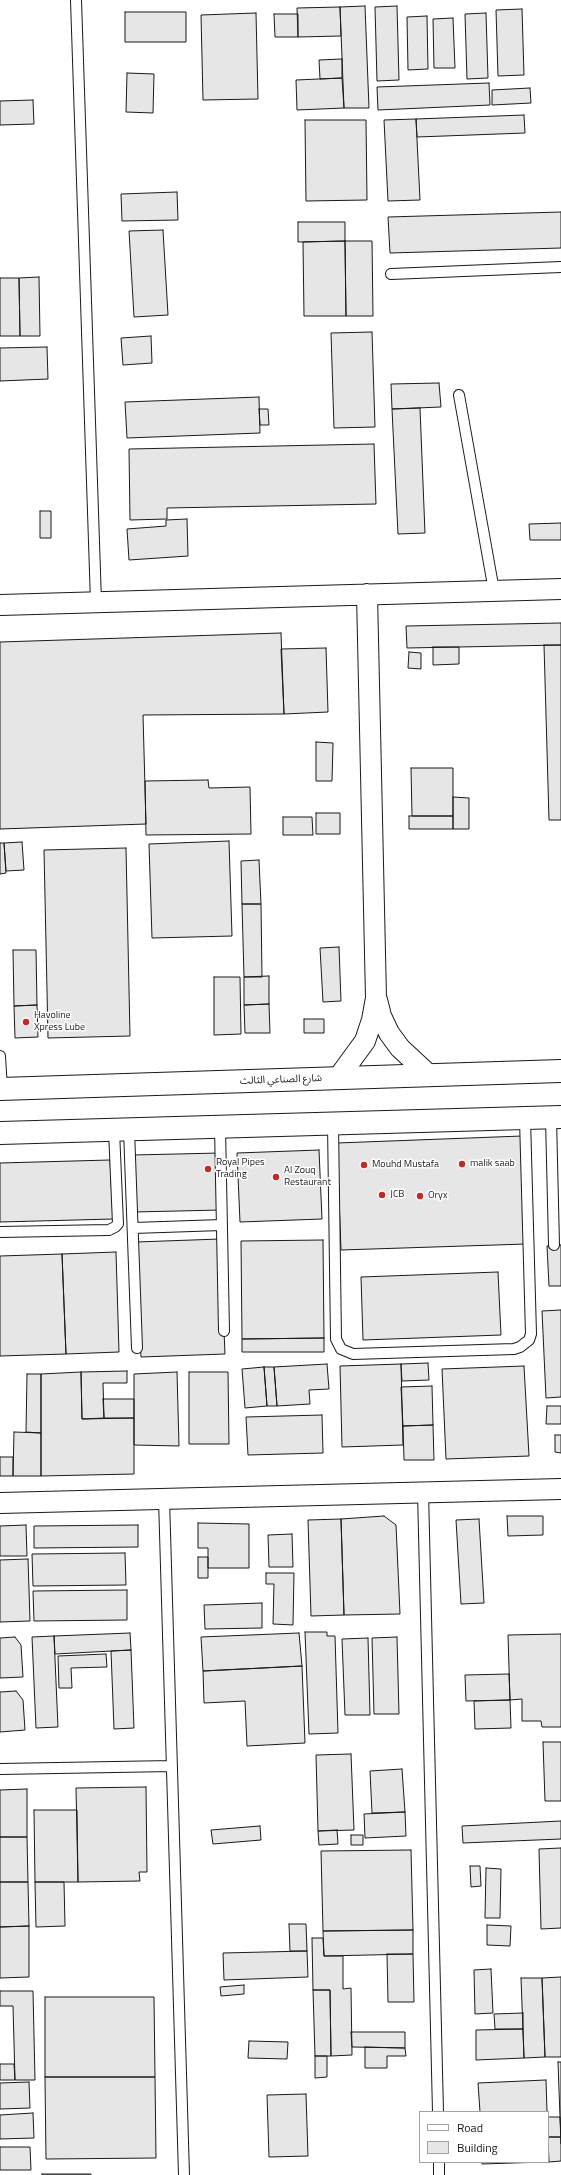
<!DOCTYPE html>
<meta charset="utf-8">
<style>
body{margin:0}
#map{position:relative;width:561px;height:2175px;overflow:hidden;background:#fff;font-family:"Titillium Web",sans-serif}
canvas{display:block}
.legend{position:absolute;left:419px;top:2111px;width:130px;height:52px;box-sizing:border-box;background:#fff;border:1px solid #a3a3a3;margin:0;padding:5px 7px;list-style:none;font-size:12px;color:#1a1a1a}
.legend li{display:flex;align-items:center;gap:8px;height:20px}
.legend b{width:20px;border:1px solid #a3a3a3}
</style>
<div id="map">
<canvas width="561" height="2175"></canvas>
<ul class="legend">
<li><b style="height:5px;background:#fff"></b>Road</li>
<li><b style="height:11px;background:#e6e6e6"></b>Building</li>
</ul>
</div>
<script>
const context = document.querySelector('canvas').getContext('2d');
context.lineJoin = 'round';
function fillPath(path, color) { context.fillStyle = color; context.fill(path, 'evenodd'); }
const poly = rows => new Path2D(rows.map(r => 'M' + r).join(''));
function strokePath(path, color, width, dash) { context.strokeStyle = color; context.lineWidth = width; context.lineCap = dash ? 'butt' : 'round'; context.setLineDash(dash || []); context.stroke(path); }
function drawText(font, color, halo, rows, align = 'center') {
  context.font = font + ' "Titillium Web","Noto Sans Arabic",sans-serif'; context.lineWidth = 3; context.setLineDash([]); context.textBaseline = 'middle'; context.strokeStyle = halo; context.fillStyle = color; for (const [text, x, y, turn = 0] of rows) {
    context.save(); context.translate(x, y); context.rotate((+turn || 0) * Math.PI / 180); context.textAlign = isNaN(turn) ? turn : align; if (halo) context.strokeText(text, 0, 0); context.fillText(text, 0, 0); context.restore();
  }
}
const building = poly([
 [365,6,369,108,344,108,340,7,365,6],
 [397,6,399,80,377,81,375,7,397,6],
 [340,7,341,36,298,37,297,8,340,7],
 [522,9,524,75,498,76,496,10,522,9],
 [125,12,186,12,186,42,125,42,125,12],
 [256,13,258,99,203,100,201,15,256,13],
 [486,13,488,78,467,79,465,14,486,13],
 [274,14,298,14,298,37,275,37,274,14],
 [427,16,428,69,408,70,407,17,427,16],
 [453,18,455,68,434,68,433,19,453,18],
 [342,59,342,78,320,79,319,60,342,59],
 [127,73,154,74,153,113,126,112,127,73],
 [342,78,344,108,297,110,296,80,342,78],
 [489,83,490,105,378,110,377,87,489,83],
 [530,88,531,103,492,105,492,90,530,88],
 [33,100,34,124,0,125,0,101,33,100],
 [524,115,525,133,417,137,416,119,524,115],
 [416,119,420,200,388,201,384,120,416,119],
 [305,120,366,120,367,200,306,201,305,120],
 [177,192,178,220,122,221,121,194,177,192],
 [561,212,561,248,390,253,388,217,561,212],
 [298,222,345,222,345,241,298,242,298,222],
 [163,230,168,315,134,317,129,231,163,230],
 [345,241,372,241,373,316,346,316,345,241],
 [345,241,346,316,304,316,303,242,345,241],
 [39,277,40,336,20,336,19,278,39,277],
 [0,278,19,278,20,336,0,336,0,278],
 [372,332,375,427,334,428,331,333,372,332],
 [151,336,152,363,123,365,121,338,151,336],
 [47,347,48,379,0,381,0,348,47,347],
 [439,383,441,407,392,409,391,384,439,383],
 [259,397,260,433,127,438,125,402,259,397],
 [420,408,425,533,398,534,392,409,420,408],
 [259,409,268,409,269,425,260,425,259,409],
 [374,444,376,504,167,508,167,519,130,520,129,449,374,444],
 [40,511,51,511,51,538,40,538,40,511],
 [187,519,188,556,129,560,127,529,166,526,166,520,187,519],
 [561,523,561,540,530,540,529,524,561,523],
 [561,623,561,645,407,648,406,626,561,623],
 [281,633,284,714,143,715,146,824,0,829,0,642,281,633],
 [544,645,561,645,561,820,549,820,544,645],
 [433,647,459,647,459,664,433,665,433,647],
 [326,648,328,712,284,714,281,649,326,648],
 [409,652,421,653,421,669,408,668,409,652],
 [316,742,333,743,332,781,316,781,316,742],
 [411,768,453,768,453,816,412,816,411,768],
 [208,780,209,788,250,787,251,834,146,835,145,781,208,780],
 [453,797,469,798,469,829,453,829,453,797],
 [316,813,340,813,340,834,316,834,316,813],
 [409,816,453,816,453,829,409,829,409,816],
 [283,817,312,817,313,835,283,835,283,817],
 [229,841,232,936,152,938,149,844,229,841],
 [22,842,24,870,6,871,4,843,22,842],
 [0,843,4,843,6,873,0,874,0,843],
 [126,848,130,1036,48,1038,44,850,126,848],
 [259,860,261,904,242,904,241,861,259,860],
 [242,904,261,904,262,977,244,977,242,904],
 [339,947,341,1001,323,1002,320,948,339,947],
 [13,950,36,950,37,1005,14,1006,13,950],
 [269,976,269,1004,244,1005,244,977,269,976],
 [214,977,240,977,241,1034,214,1035,214,977],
 [269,1004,270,1033,245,1033,244,1005,269,1004],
 [37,1005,38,1037,15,1038,14,1006,37,1005],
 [304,1019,324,1019,324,1033,304,1033,304,1019],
 [522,1136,526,1244,341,1250,337,1143,522,1136],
 [319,1150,322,1219,240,1222,237,1153,319,1150],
 [220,1153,221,1210,134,1212,133,1155,220,1153],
 [110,1160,113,1219,0,1222,0,1163,110,1160],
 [220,1239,225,1354,141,1357,136,1242,220,1239],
 [323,1240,324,1338,242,1339,241,1241,323,1240],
 [561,1245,561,1286,549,1286,547,1246,561,1245],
 [116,1252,119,1352,66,1354,62,1254,116,1252],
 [62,1254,66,1354,0,1356,0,1256,62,1254],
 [498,1272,501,1335,363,1340,361,1277,498,1272],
 [561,1310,561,1397,546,1398,542,1311,561,1310],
 [324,1338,324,1352,242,1352,242,1339,324,1338],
 [428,1363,429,1380,402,1381,401,1364,428,1363],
 [327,1364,329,1389,309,1390,310,1404,277,1406,274,1367,327,1364],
 [401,1364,403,1445,342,1447,340,1366,401,1364],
 [524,1366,529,1456,446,1459,442,1369,524,1366],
 [264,1367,274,1367,277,1406,267,1406,264,1367],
 [264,1367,267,1406,245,1408,242,1369,264,1367],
 [127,1371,127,1383,103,1383,104,1418,82,1419,81,1372,127,1371],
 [81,1372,82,1419,134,1418,134,1474,41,1476,41,1374,81,1372],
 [177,1372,179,1446,134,1445,134,1374,177,1372],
 [189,1372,228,1372,229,1444,189,1444,189,1372],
 [27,1374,41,1374,41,1433,26,1432,27,1374],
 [432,1386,433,1425,403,1426,401,1387,432,1386],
 [103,1399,134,1399,134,1418,104,1418,103,1399],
 [547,1406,561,1406,561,1424,546,1424,547,1406],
 [322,1415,323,1453,248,1455,246,1417,322,1415],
 [433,1425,434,1460,404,1460,403,1426,433,1425],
 [14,1432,41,1433,41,1476,13,1476,14,1432],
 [555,1435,561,1435,561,1453,555,1452,555,1435],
 [0,1457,13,1457,13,1476,0,1476,0,1457],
 [384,1516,396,1525,400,1614,344,1615,341,1519,384,1516],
 [507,1516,543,1516,543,1535,508,1536,507,1516],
 [341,1519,344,1615,311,1616,308,1520,341,1519],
 [479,1519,484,1603,461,1604,456,1520,479,1519],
 [198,1523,249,1524,249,1568,208,1568,208,1548,198,1548,198,1523],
 [26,1525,27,1556,0,1556,0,1526,26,1525],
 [138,1525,138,1547,34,1548,34,1526,138,1525],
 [292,1534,293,1567,269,1567,268,1535,292,1534],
 [125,1553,126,1585,33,1586,32,1554,125,1553],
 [198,1557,208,1557,208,1578,198,1578,198,1557],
 [28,1559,30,1621,0,1622,0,1560,28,1559],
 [266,1573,294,1573,293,1625,273,1624,274,1584,266,1584,266,1573],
 [127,1590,127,1620,34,1621,33,1591,127,1590],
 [262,1603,262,1628,205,1629,204,1605,262,1603],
 [305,1632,327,1632,327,1636,335,1636,338,1733,309,1734,305,1632],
 [130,1633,131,1650,55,1654,54,1636,130,1633],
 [299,1633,302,1666,203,1671,201,1637,299,1633],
 [561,1634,561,1727,542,1727,541,1721,522,1721,522,1699,510,1700,508,1635,561,1634],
 [54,1636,58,1727,36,1728,32,1637,54,1636],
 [15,1637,21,1645,23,1677,0,1678,0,1638,15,1637],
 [397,1637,399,1714,374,1714,372,1638,397,1637],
 [368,1638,370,1715,345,1715,342,1639,368,1638],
 [131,1650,134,1728,114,1729,111,1651,131,1650],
 [106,1654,107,1667,71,1668,72,1688,59,1688,58,1656,106,1654],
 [302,1666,305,1743,247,1746,245,1701,204,1703,203,1671,302,1666],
 [509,1674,510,1700,466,1701,465,1675,509,1674],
 [16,1691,23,1700,25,1730,0,1732,0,1692,16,1691],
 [510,1700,511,1728,475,1729,474,1701,510,1700],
 [543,1742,561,1742,561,1801,545,1801,543,1742],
 [351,1754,354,1830,318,1831,316,1755,351,1754],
 [402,1769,405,1812,372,1813,370,1771,402,1769],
 [146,1787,147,1872,139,1872,140,1881,78,1882,76,1788,146,1787],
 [27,1789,27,1837,0,1837,0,1790,27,1789],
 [34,1810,77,1810,78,1882,35,1882,34,1810],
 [405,1812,406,1836,365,1838,364,1814,405,1812],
 [561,1821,561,1839,463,1843,462,1826,561,1821],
 [260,1826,261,1840,213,1844,211,1830,260,1826],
 [337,1830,338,1844,319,1845,318,1831,337,1830],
 [351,1835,363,1835,363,1845,351,1845,351,1835],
 [0,1837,27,1837,28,1882,0,1882,0,1837],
 [561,1848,561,1928,541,1929,539,1849,561,1848],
 [411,1850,413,1930,323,1931,321,1851,411,1850],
 [470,1866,480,1866,481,1886,471,1887,470,1866],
 [486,1868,501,1869,500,1918,485,1918,486,1868],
 [0,1882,28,1882,29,1926,0,1927,0,1882],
 [35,1882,64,1882,65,1926,36,1927,35,1882],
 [289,1924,306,1924,307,1951,290,1951,289,1924],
 [487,1925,511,1926,510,1946,487,1945,487,1925],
 [29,1926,29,1977,0,1978,0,1927,29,1926],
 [413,1930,413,1954,324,1956,323,1931,413,1930],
 [312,1938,323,1938,324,1956,343,1956,343,1989,351,1988,352,2055,331,2056,330,1990,313,1990,312,1938],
 [307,1951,308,1977,224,1980,223,1953,307,1951],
 [387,1954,413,1954,414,2002,388,2002,387,1954],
 [491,1969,493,2013,475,2014,474,1970,491,1969],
 [561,1977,561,2057,545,2057,542,1978,561,1977],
 [521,1978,542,1978,545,2057,524,2058,521,1978],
 [244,1985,244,1994,221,1996,220,1987,244,1985],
 [313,1990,330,1990,331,2056,315,2056,313,1990],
 [0,1991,33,1991,35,2080,15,2080,13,2006,0,2006,0,1991],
 [45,1997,154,1997,155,2077,45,2077,45,1997],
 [523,2013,523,2029,495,2029,494,2014,523,2013],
 [523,2029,524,2058,476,2060,476,2030,523,2029],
 [351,2032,405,2032,405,2048,352,2047,351,2032],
 [249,2041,288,2042,287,2059,248,2058,249,2041],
 [365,2047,405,2048,406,2056,387,2056,387,2068,365,2068,365,2047],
 [315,2056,327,2056,327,2077,315,2078,315,2056],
 [558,2062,561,2062,561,2144,560,2117,558,2062],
 [0,2064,14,2064,15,2080,0,2080,0,2064],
 [45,2077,155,2077,156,2158,46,2159,45,2077],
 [546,2080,547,2112,480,2112,478,2083,546,2080],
 [29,2082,30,2108,0,2109,0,2083,29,2082],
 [306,2094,308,2156,269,2157,267,2095,306,2094],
 [33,2113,34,2138,0,2139,0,2115,33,2113],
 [548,2117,560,2117,561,2137,548,2137,548,2117],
 [548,2137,561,2137,561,2161,549,2162,548,2137],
 [0,2147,30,2147,31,2170,0,2170,0,2147],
 [482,2162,544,2162,482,2164,482,2162],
 [42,2174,91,2174,91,2175,42,2175,42,2174]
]);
fillPath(building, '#e6e6e6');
strokePath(building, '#1a1a1a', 1);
const service = poly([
 [76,0,96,602],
 [391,274,561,267],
 [459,395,494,591],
 [0,1056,2,1089],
 [551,1118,554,1245],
 [333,1124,336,1339,341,1349,353,1354,514,1349,520,1347,529,1340,531,1334,525,1119],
 [220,1127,224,1331],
 [129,1130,137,1348],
 [133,1228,222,1225],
 [0,1232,109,1230,115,1227,118,1224,114,1130],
 [423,1492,438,2112],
 [164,1499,184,2175],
 [0,1769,172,1766],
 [439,2162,439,2175]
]);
const minor = poly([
 [0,605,561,589],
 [377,1000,381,1016,389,1033,400,1048,429,1075],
 [338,1078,365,1041,372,1020,376,998,367,594],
 [0,1503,561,1489]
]);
const primary = poly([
 [0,1089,561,1071],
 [0,1133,561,1117]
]);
strokePath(service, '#1a1a1a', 12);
strokePath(minor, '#1a1a1a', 22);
strokePath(primary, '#1a1a1a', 24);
strokePath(service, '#fff', 10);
strokePath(minor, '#fff', 20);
strokePath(primary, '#fff', 22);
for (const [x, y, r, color] of [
 [26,1022,4,"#c62828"],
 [462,1164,4,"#c62828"],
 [364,1165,4,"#c62828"],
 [208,1169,4,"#c62828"],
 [276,1177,4,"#c62828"],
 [382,1195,4,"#c62828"],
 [420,1196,4,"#c62828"]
]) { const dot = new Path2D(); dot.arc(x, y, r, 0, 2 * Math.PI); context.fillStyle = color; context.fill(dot); strokePath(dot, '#fff', 1.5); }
drawText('10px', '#1a1a1a', '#fff', [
 ["Havoline",34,1016],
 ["Xpress Lube",34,1028],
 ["Royal Pipes",216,1163],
 ["Trading",216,1175],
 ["malik saab",470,1164],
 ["Mouhd Mustafa",372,1165],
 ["Al Zouq",284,1171],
 ["Restaurant",284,1183],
 ["JCB",390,1195],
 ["Oryx",428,1196]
], 'left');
drawText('10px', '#1a1a1a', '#fff', [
 ["شارع الصناعي الثالث",281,1080,-2]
]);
</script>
